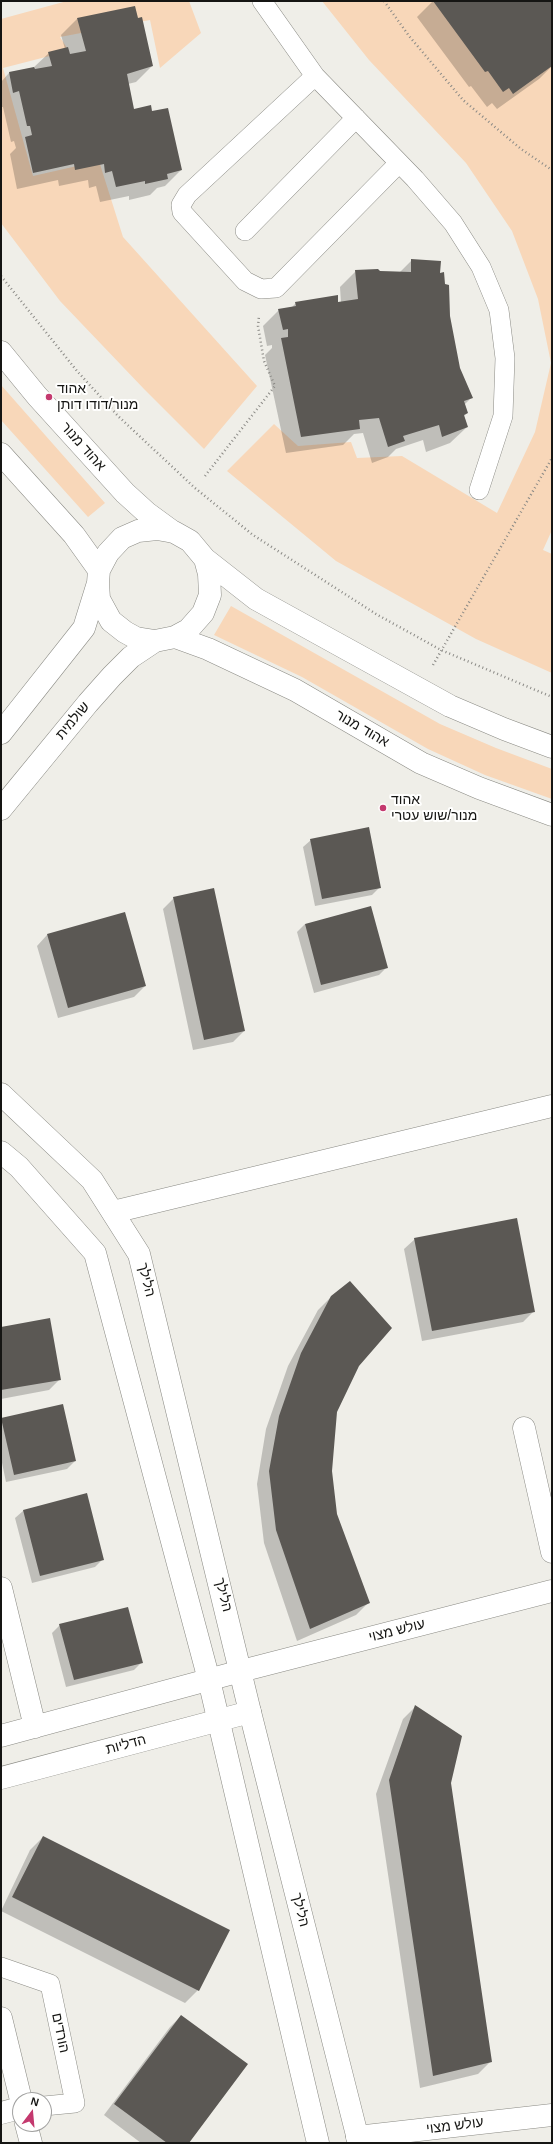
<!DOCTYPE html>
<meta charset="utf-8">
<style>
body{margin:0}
#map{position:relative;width:553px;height:2144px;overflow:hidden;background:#efeee8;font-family:Helvetica,sans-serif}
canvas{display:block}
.frame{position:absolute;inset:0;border:2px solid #151513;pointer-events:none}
.north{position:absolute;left:12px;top:2092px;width:40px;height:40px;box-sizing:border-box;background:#fffffe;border:1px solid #a1a1a0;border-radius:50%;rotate:16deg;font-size:11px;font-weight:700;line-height:16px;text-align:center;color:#151513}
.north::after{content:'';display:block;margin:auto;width:14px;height:18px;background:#c4396e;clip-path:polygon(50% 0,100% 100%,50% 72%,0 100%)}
</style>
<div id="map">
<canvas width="553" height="2144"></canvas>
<div class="frame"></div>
<div class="north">N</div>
</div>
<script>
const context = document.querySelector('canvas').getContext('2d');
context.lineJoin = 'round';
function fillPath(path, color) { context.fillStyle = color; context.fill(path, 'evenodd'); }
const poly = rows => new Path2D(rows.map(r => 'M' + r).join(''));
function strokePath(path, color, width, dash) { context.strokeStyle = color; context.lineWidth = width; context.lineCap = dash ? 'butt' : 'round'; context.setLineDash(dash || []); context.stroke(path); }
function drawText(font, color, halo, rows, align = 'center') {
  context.font = font + ' Helvetica,Heebo,sans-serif'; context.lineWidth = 4; context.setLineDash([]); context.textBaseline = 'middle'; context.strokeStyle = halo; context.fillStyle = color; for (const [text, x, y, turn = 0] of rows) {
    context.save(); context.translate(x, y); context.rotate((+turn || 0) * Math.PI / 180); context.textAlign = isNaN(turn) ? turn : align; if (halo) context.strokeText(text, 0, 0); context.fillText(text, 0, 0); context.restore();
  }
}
fillPath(poly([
 [67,1,189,1,201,33,160,68,150,20,60,37,69,51,3,68,33,176,99,161,123,237,257,386,204,449,144,389,60,301,1,223,1,19],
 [322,1,485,1,552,55,552,530,543,550,552,554,552,673,476,639,336,561,227,471,274,424,298,446,351,442,357,458,402,456,497,513,535,432,551,363,538,299,512,231,466,163,369,60],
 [1,385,105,503,88,517,1,420],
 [231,606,440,724,496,748,552,769,552,799,485,775,428,749,302,677,214,635]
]), '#f8d7b9');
fillPath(poly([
 [433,1,552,1,552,69,551,67,539,79,497,109,492,103,487,107,471,86,469,87,417,17],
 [77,19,152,66,136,82,128,84,133,111,152,112,181,170,165,186,157,188,150,195,129,200,129,196,100,202,96,186,89,188,88,180,59,186,58,180,17,189,10,154,16,148,14,141,11,142,3,107,1,107,1,82,9,73,33,68,49,53,65,49,61,35],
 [412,260,439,274,459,368,471,398,464,405,467,413,463,417,467,427,450,443,426,452,423,440,396,449,388,457,372,463,363,433,354,434,343,445,286,453,265,355,272,348,272,345,267,346,263,326,279,310,291,308,296,303,341,303,340,287,356,271,400,272],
 [311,840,380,887,372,895,315,906,303,847],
 [174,898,244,1031,233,1042,193,1050,163,909],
 [305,924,386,968,379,975,314,993,297,932],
 [47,935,145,986,134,997,58,1018,37,946],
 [415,1239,534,1311,523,1322,422,1341,404,1249],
 [331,1297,358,1366,336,1412,331,1471,336,1514,369,1602,356,1615,297,1641,264,1543,257,1484,266,1429,288,1366,318,1310],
 [1,1328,60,1379,49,1390,1,1399],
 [2,1419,75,1461,67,1469,6,1482,1,1458],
 [86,1494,103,1559,95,1567,32,1583,15,1518,23,1511],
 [60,1625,142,1662,134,1670,66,1687,52,1633],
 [416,1706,450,1783,491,2061,478,2074,420,2088,376,1794,403,1719],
 [43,1837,198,1990,185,2003,1,1911,30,1850],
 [181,2016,188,2143,141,2143,104,2115,170,2027]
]), '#0003');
fillPath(poly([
 [433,1,552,1,552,66,513,94,509,88,503,92,488,71,485,72],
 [135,6,138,18,142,17,153,66,127,74,134,109,151,105,152,111,168,108,182,170,167,174,168,179,145,184,145,181,116,187,112,171,105,173,104,164,75,170,74,164,33,173,25,137,32,135,30,126,27,126,19,91,13,93,9,72,34,67,35,69,52,66,48,52,68,47,70,54,86,51,77,18],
 [411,259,441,261,440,273,444,272,445,284,449,285,450,316,460,368,473,398,464,401,468,413,464,415,468,427,442,437,439,425,403,436,405,441,388,447,379,418,359,420,360,429,301,437,281,338,288,337,288,329,283,330,278,309,296,306,295,302,338,295,338,302,358,299,355,270,378,269,380,271,411,272],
 [369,827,381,888,322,899,310,839],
 [214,888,245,1031,204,1040,173,897],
 [371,906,388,968,321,985,305,924],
 [125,912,146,986,68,1008,47,934],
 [517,1218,535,1312,432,1331,414,1238],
 [350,1281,392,1328,359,1366,337,1412,332,1471,337,1514,370,1603,310,1629,276,1530,269,1471,279,1416,301,1353,331,1296],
 [50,1318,61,1380,1,1390,1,1327],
 [63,1404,76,1461,14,1475,1,1418],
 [87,1493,104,1560,40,1576,23,1510],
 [128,1607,143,1663,74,1680,59,1624],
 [415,1705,462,1736,451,1783,492,2062,433,2076,389,1780],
 [43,1836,230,1930,199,1991,12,1897],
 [181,2015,248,2064,189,2143,167,2143,114,2104]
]), '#5b5854');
const service = poly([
 [262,1,315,76,415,179,453,223,481,267,499,310,505,358,503,416,479,490],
 [315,76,187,195,181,205,182,212,245,281,261,289,276,288,399,163],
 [245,231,356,118],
 [1,1967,50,1984,75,2103,44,2106]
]);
const minor = poly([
 [113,1212,552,1106],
 [524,1428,552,1552],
 [1,1588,35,1727],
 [1,1736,241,1671,552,1591],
 [1,1778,250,1712],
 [1,2018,21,2100],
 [1,2113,20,2108],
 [26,2124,31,2143],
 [357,2137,552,2115]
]);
const tertiary = poly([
 [1,352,37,396,125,493,147,513,173,532],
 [1,454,74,535,99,570],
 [205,559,256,599,450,706,504,729,552,747],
 [175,637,208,649,295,690,421,763,479,788,552,815],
 [1,733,84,628,98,583,99,570,108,553,122,538,138,531,157,529,174,532,190,541,205,559,209,574,210,595,203,613,188,630,175,637,155,641,136,638,125,632,111,621,99,599,98,583],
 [1,809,88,703,112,676,131,657,155,641],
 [1,1094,92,1180,139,1254,250,1712,359,2143],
 [1,1152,19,1167,95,1253,209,1680,318,2143]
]);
strokePath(service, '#8a8a84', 20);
strokePath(minor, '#8a8a84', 23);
strokePath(tertiary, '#8a8a84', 23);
strokePath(poly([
 [384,1,409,36,463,100,521,149,552,170],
 [1,276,77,371,119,417,195,488,253,535,376,614,441,650,552,697],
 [205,476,275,386,264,361,258,326,259,316],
 [433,665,552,458]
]), '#8b8a86', 2.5, [1, 3]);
strokePath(service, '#fff', 19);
strokePath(minor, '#fff', 22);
strokePath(tertiary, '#fff', 22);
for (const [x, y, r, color] of [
 [49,397,4,"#c4396e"],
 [383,808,4,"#c4396e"]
]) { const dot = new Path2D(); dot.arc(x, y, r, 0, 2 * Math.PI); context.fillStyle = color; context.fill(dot); strokePath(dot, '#fffffe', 1.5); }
drawText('14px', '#151513', '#fffffe', [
 ["אהוד",57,389],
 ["מנור/דודו דותן",57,405],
 ["אהוד",391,800],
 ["מנור/שוש עטרי",391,816]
], 'left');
drawText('14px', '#151513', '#fffffe', [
 ["אהוד מנור",83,447,48],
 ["שולמית",73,721,-50],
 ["אהוד מנור",362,729,30],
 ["הלילך",146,1280,76],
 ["הלילך",223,1595,76],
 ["עולש מצוי",397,1631,-14],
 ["הדליות",126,1745,-15],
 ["הלילך",300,1910,76],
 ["הורדים",60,2033,78],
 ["עולש מצוי",455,2126,-7]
]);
</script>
